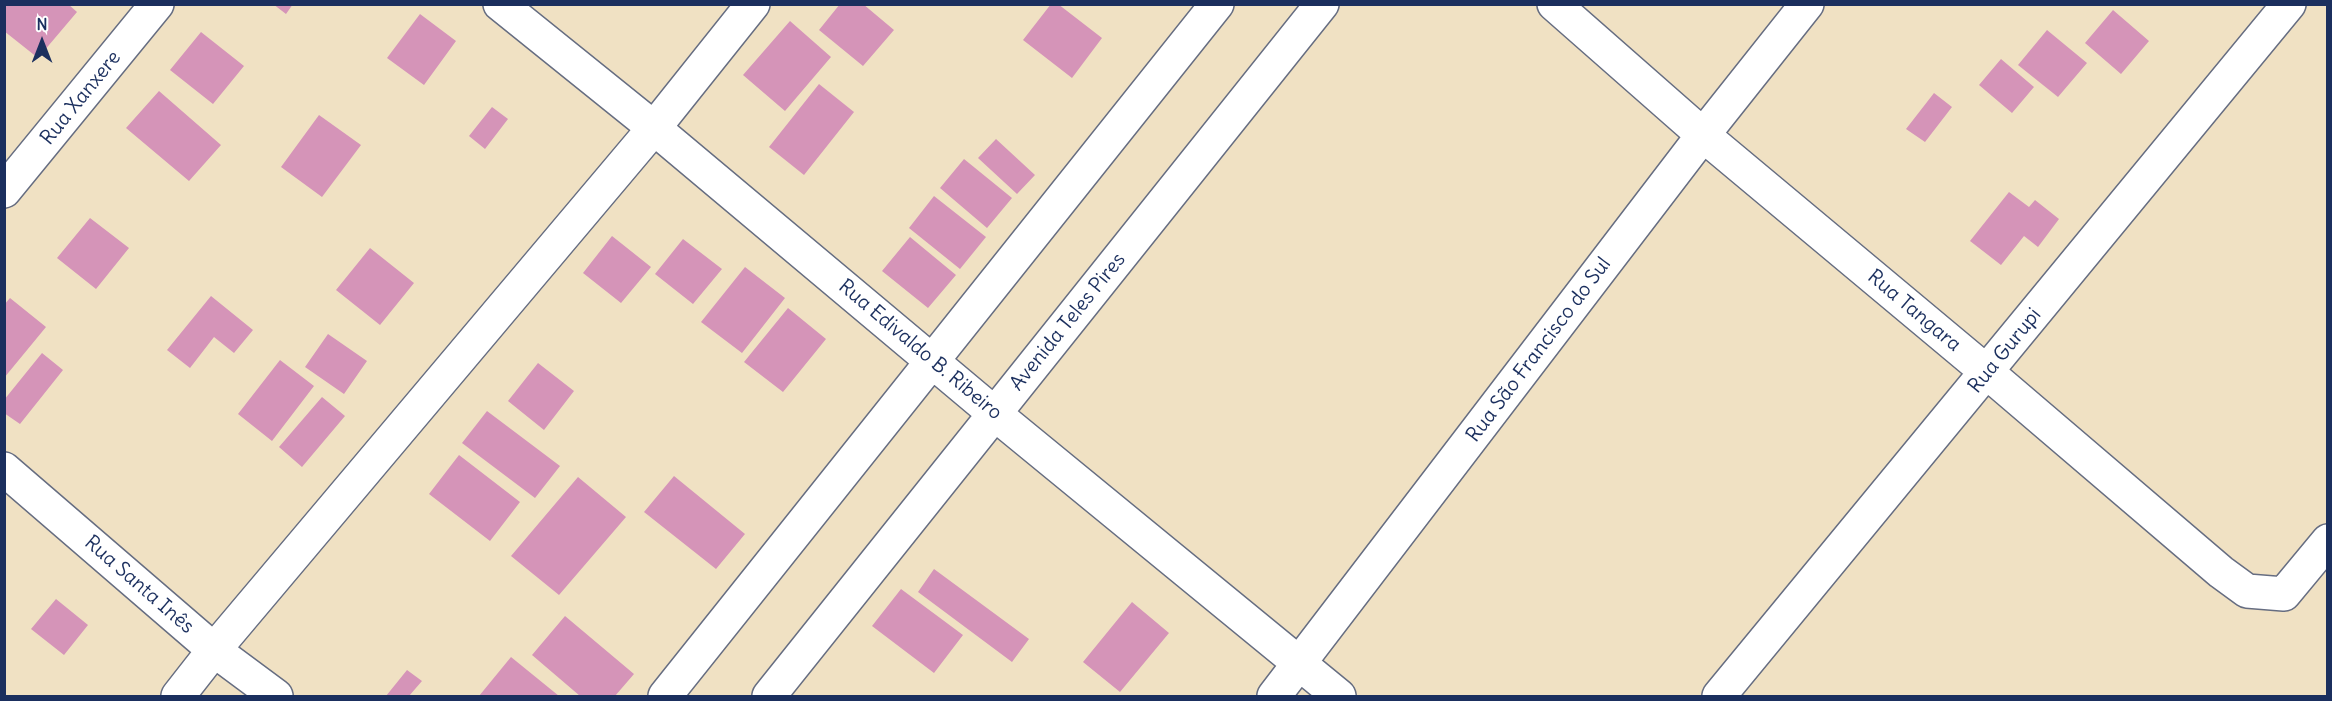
<!DOCTYPE html>
<meta charset="utf-8">
<style>
body{margin:0}
#map{position:relative;width:2332px;height:701px;overflow:hidden;background:#f0e1c3;font-family:Delius,sans-serif}
canvas{display:block}
.frame{position:absolute;inset:0;border:6px solid #1b2f5e;pointer-events:none}
.north{position:absolute;left:12px;top:12px;width:60px;height:60px;-webkit-text-stroke:4px #fff;paint-order:stroke;rotate:0deg;font-size:16px;font-weight:700;line-height:24px;text-align:center;color:#1b2f5e}
.north::after{content:'';display:block;margin:auto;width:21px;height:27px;background:#1b2f5e;clip-path:polygon(50% 0,100% 100%,50% 72%,0 100%)}
</style>
<div id="map">
<canvas width="2332" height="701"></canvas>
<div class="frame"></div>
<div class="north">N</div>
</div>
<script>
const context = document.querySelector('canvas').getContext('2d');
context.lineJoin = 'round';
function fillPath(path, color) { context.fillStyle = color; context.fill(path, 'evenodd'); }
const poly = rows => new Path2D(rows.map(r => 'M' + r).join(''));
function strokePath(path, color, width, dash) { context.strokeStyle = color; context.lineWidth = width; context.lineCap = dash ? 'butt' : 'round'; context.setLineDash(dash || []); context.stroke(path); }
function drawText(font, color, halo, rows, align = 'center') {
  context.font = font + ' Delius,sans-serif'; context.lineWidth = 4.5; context.setLineDash([]); context.textBaseline = 'middle'; context.strokeStyle = halo; context.fillStyle = color; for (const [text, x, y, turn = 0] of rows) {
    context.save(); context.translate(x, y); context.rotate((+turn || 0) * Math.PI / 180); context.textAlign = isNaN(turn) ? turn : align; if (halo) context.strokeText(text, 0, 0); context.fillText(text, 0, 0); context.restore();
  }
}
fillPath(poly([
 [4,4,68,4,77,12,38,58,4,31],
 [273,4,293,4,286,14],
 [840,4,863,4,894,30,863,66,819,30],
 [1051,4,1058,4,1102,38,1072,78,1023,40],
 [2113,10,2149,41,2121,74,2085,43],
 [420,14,456,41,424,85,387,58],
 [790,21,831,57,785,111,743,75],
 [2047,30,2087,63,2058,97,2018,65],
 [201,32,244,66,213,104,170,70],
 [2001,59,2034,87,2012,113,1979,85],
 [819,84,854,112,804,175,769,147],
 [159,91,221,145,189,181,126,128],
 [1934,93,1952,107,1925,142,1906,129],
 [492,107,508,119,485,149,469,136],
 [319,115,361,145,322,197,281,167],
 [996,139,1035,175,1017,194,978,158],
 [964,159,1012,198,987,228,940,188],
 [2009,192,2029,207,2035,200,2059,219,2038,247,2024,236,2001,265,1970,241],
 [934,196,986,237,960,269,909,228],
 [90,218,129,248,96,289,57,258],
 [612,236,651,267,621,303,583,273],
 [910,237,956,275,928,308,882,271],
 [683,239,722,269,693,304,655,274],
 [370,248,414,283,380,325,336,290],
 [745,267,785,298,742,353,701,322],
 [211,296,253,330,234,353,214,337,190,368,167,350],
 [10,298,46,327,4,378,4,305],
 [788,308,826,339,783,392,744,362],
 [328,334,367,361,344,394,305,367],
 [42,353,63,370,20,424,4,413,4,400],
 [280,360,314,386,272,441,238,414],
 [538,363,574,391,544,430,508,401],
 [322,397,345,416,302,467,279,447],
 [487,411,560,466,535,498,462,443],
 [459,455,520,502,490,541,429,494],
 [674,476,745,534,716,569,644,512],
 [578,477,626,517,559,595,511,556],
 [934,569,1029,639,1012,662,918,592],
 [901,589,963,635,934,673,872,626],
 [56,599,88,625,64,655,31,629],
 [1132,602,1169,633,1120,692,1083,662],
 [565,616,634,674,615,696,580,696,532,655],
 [511,657,559,696,479,696],
 [407,670,422,681,409,696,386,696]
]), '#d594b8');
const minor = poly([
 [500,4,654,128,995,414,1339,696],
 [1554,4,1703,135,1988,373,2221,572,2247,591,2284,594,2328,541],
 [4,191,157,4],
 [4,469,214,650,276,696],
 [178,696,214,650,654,128,753,4],
 [665,696,1217,4],
 [769,696,1322,4],
 [1274,696,1703,135,1807,4],
 [1719,696,2289,4]
]);
strokePath(minor, '#666d81', 36);
strokePath(minor, '#fff', 33);
drawText('20px', '#1b2f5e', '#fff', [
 ["Rua Xanxere",81,98,-51],
 ["Rua Tangara",1914,311,40],
 ["Avenida Teles Pires",1068,322,-51],
 ["Rua Edivaldo B. Ribeiro",920,350,40],
 ["Rua São Francisco do Sul",1539,350,-53],
 ["Rua Gurupi",2005,351,-51],
 ["Rua Santa Inês",139,585,41]
]);
</script>
